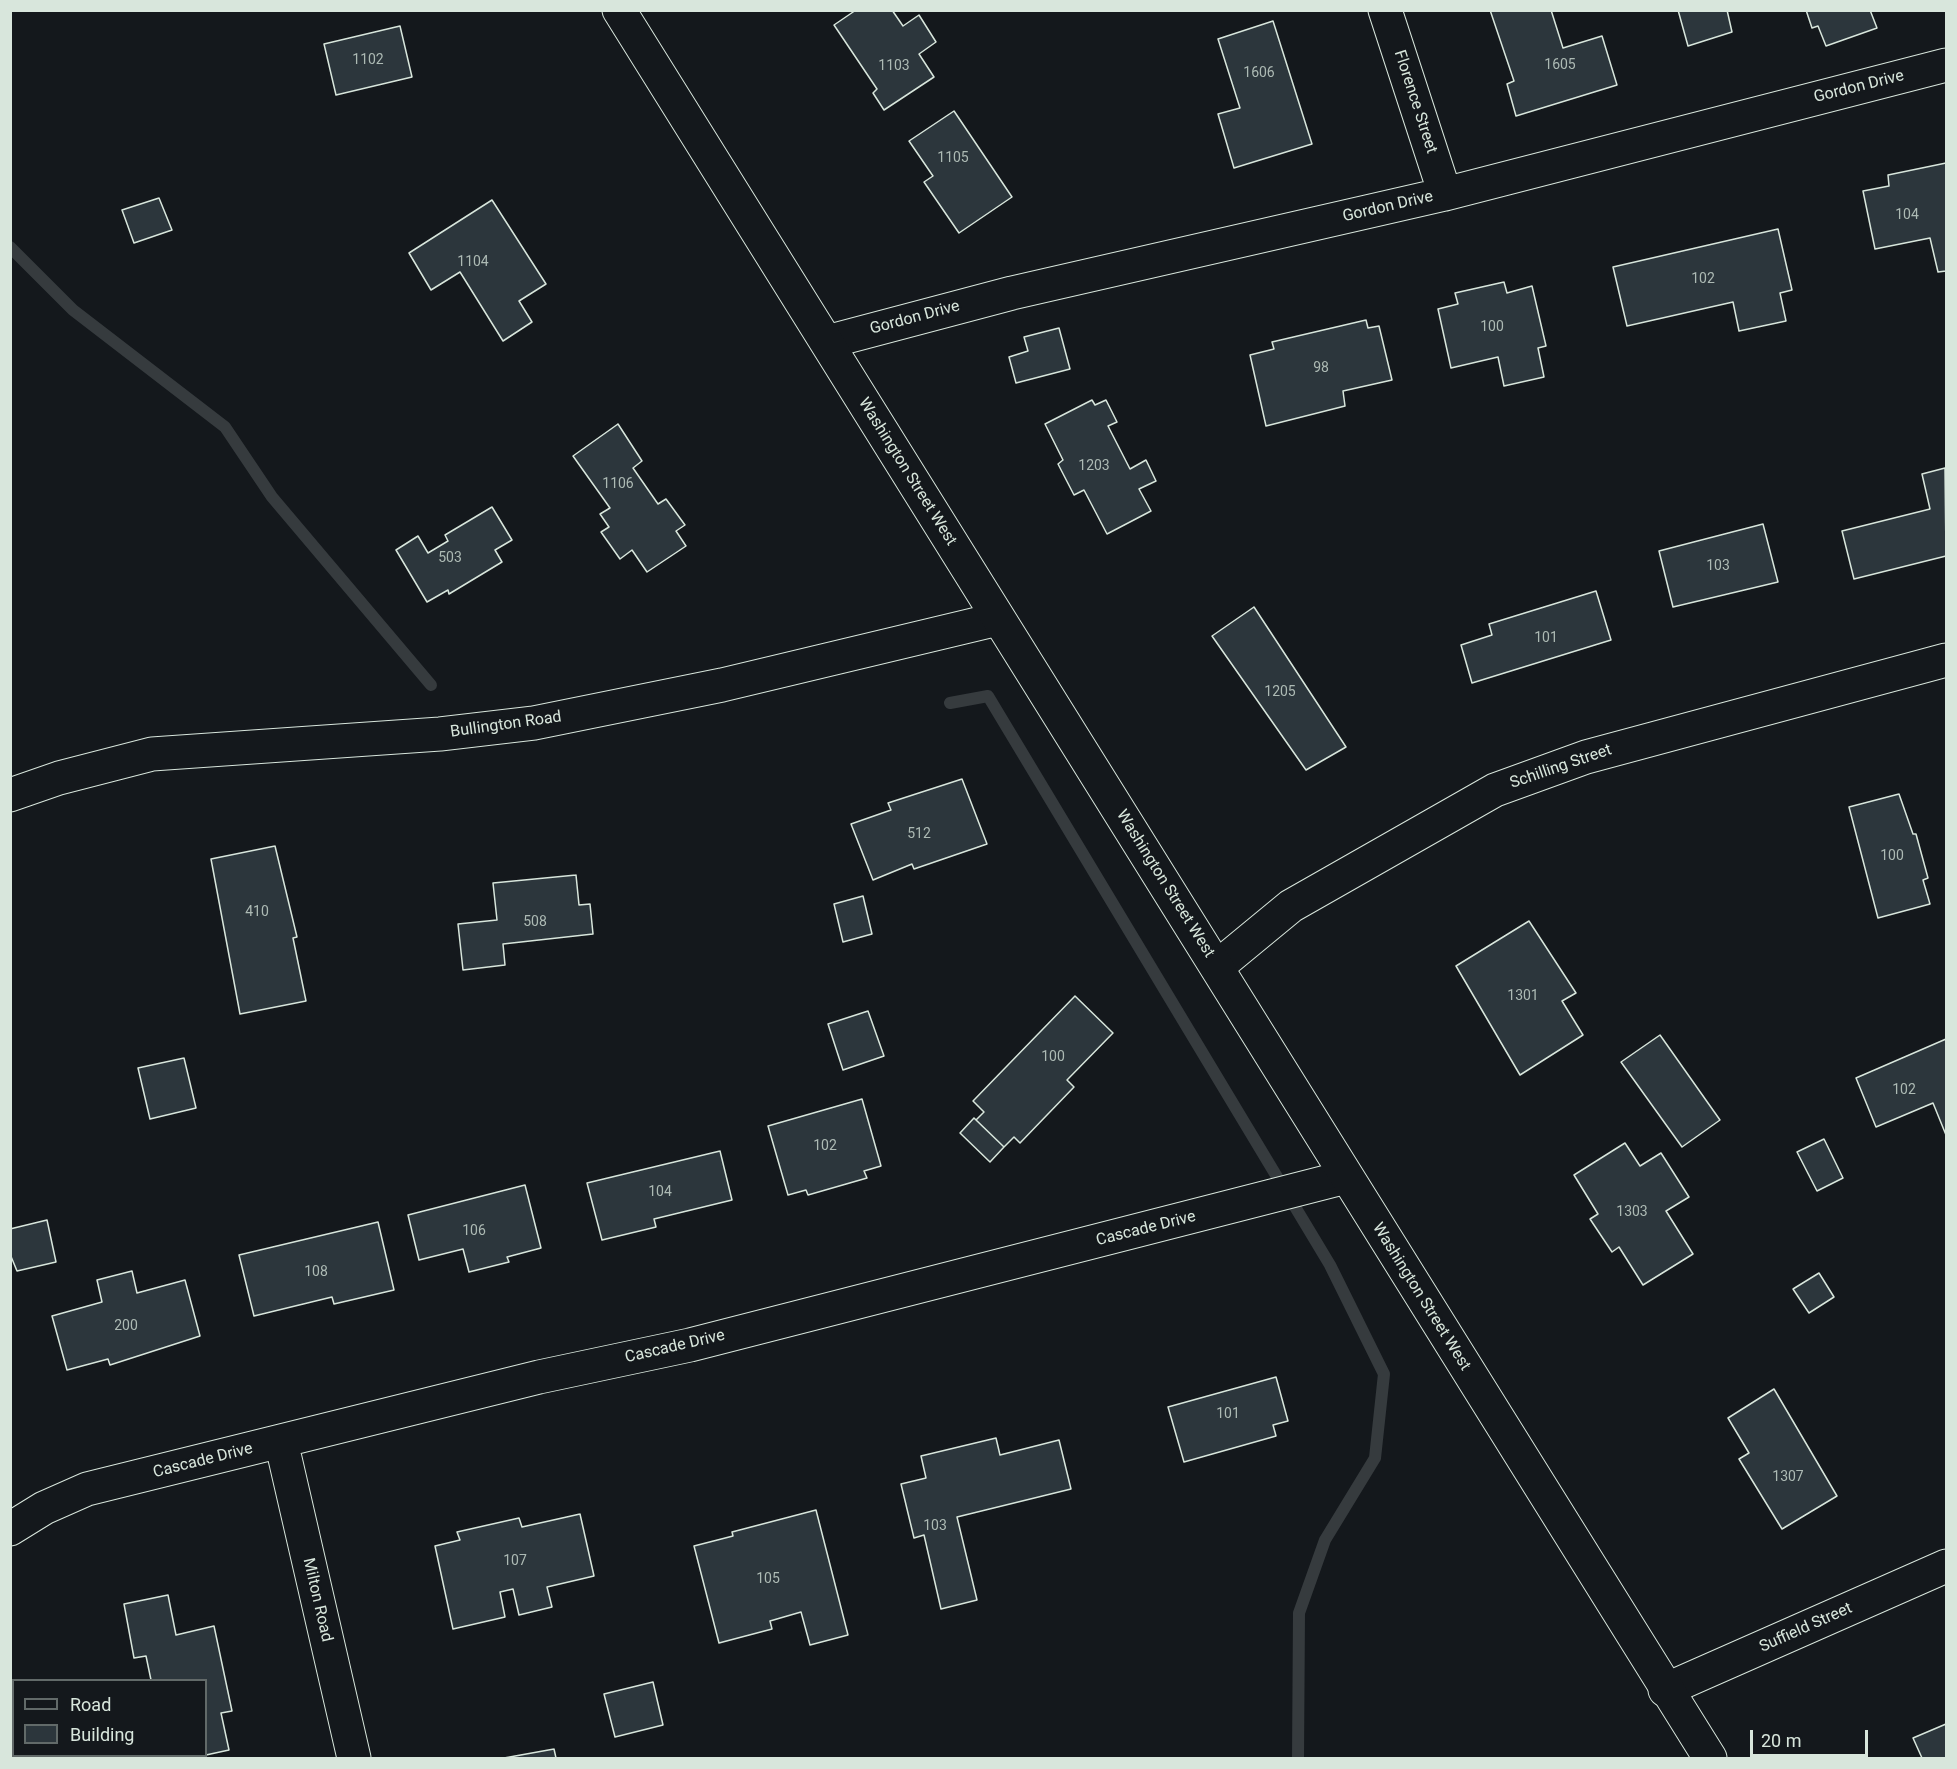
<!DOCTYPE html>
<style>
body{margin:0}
#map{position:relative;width:1957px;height:1769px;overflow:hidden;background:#14181c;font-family:Roboto,sans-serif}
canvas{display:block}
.frame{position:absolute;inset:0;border:12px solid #d8e6dc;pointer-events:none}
.legend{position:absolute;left:12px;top:1679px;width:195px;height:78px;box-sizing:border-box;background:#14181c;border:2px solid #626a69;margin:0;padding:8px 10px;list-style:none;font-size:18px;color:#d8e6dc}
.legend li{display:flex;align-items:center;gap:12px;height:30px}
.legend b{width:30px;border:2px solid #626a69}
.scale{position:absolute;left:1750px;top:1730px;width:118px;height:27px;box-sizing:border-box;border:3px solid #d8e6dc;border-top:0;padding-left:8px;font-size:18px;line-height:21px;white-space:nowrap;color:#d8e6dc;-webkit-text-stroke:4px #14181c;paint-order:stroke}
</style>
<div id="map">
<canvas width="1957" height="1769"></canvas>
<div class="frame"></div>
<ul class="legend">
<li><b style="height:8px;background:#14181c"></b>Road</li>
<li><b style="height:16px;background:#2c363c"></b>Building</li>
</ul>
<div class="scale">20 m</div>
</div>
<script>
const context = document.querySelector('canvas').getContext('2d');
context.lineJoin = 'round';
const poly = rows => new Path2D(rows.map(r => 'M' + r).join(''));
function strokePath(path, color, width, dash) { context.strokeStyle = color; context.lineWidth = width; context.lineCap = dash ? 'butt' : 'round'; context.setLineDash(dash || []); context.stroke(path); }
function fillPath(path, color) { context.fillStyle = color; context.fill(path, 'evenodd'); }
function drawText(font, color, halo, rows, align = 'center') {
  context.font = font + ' Roboto,sans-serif'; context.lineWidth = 4.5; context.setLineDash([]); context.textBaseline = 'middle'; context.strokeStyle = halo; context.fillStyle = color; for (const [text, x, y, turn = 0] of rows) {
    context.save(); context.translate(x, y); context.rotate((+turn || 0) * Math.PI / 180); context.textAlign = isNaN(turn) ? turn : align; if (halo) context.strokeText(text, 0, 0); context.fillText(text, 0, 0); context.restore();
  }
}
strokePath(poly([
 [10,247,73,310,225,427,272,497,431,685],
 [950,703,988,696,1330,1265,1384,1374,1375,1458,1325,1540,1299,1613,1298,1758]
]), '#363b3e', 12);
const building = poly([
 [856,10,892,10,903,26,919,15,936,42,919,54,934,77,884,110,873,93,877,89,834,25,856,10],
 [1490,10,1551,10,1563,48,1602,36,1617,85,1516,116,1507,84,1514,81,1490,10],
 [1678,10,1727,10,1732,32,1688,46,1678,10],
 [1806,10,1870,10,1877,28,1826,46,1818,26,1812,28,1806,10],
 [1273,21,1312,144,1234,168,1218,114,1240,108,1218,39,1273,21],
 [400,26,412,77,336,95,324,44,400,26],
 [954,111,1012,197,959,233,924,182,933,176,909,141,954,111],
 [1946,163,1946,271,1938,272,1930,238,1875,249,1863,191,1889,186,1888,175,1946,163],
 [159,198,172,230,134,243,122,210,159,198],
 [492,200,546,284,519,301,532,322,503,341,460,272,431,290,409,253,492,200],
 [1778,229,1792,290,1780,293,1786,321,1739,331,1733,302,1627,326,1613,267,1778,229],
 [1504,282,1507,293,1532,286,1546,346,1538,348,1544,377,1504,386,1498,357,1451,368,1438,309,1458,304,1455,293,1504,282],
 [1366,320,1368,328,1379,326,1392,380,1343,391,1345,406,1266,426,1250,355,1274,349,1272,342,1366,320],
 [1059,328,1070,369,1016,383,1009,357,1028,351,1024,337,1059,328],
 [1092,400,1095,405,1106,400,1117,422,1108,426,1130,469,1146,460,1156,481,1139,489,1151,511,1107,534,1084,490,1074,495,1058,464,1063,460,1045,424,1092,400],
 [618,424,642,461,633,468,658,504,666,499,685,525,676,531,686,546,647,572,632,550,620,559,601,532,609,527,600,514,610,508,573,456,618,424],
 [1945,468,1946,556,1854,579,1842,531,1930,509,1922,474,1945,468],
 [492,507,512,540,495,550,502,562,449,594,448,590,427,602,396,550,418,536,428,553,448,541,445,535,492,507],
 [1763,524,1778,582,1673,607,1659,551,1763,524],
 [1596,591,1611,640,1472,683,1461,645,1492,635,1489,624,1596,591],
 [1254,607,1346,747,1306,770,1212,636,1254,607],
 [962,779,987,844,914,869,912,864,873,880,851,824,891,810,888,803,962,779],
 [1899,794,1913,834,1916,834,1928,878,1923,880,1930,904,1878,918,1849,807,1899,794],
 [275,846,297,937,293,938,306,1001,240,1014,211,859,275,846],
 [576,875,579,905,590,904,593,934,503,944,505,965,463,970,458,924,497,920,493,883,576,875],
 [863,896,872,934,843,942,834,904,863,896],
 [1529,921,1576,993,1562,1001,1583,1035,1520,1075,1456,966,1529,921],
 [1075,996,1113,1033,1067,1080,1074,1087,1020,1143,1014,1137,1004,1147,976,1120,984,1112,973,1101,1075,996],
 [868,1011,884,1056,843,1070,828,1024,868,1011],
 [1660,1035,1720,1120,1682,1147,1621,1062,1660,1035],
 [1946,1039,1946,1135,1933,1103,1876,1127,1856,1078,1946,1039],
 [184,1058,196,1108,150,1119,138,1068,184,1058],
 [862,1099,881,1166,864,1171,867,1178,808,1195,806,1190,788,1195,768,1126,862,1099],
 [974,1118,1004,1147,990,1162,960,1133,974,1118],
 [1824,1139,1843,1178,1817,1191,1797,1152,1824,1139],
 [1625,1143,1640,1166,1661,1153,1689,1197,1666,1211,1693,1254,1643,1285,1619,1247,1612,1252,1590,1219,1598,1214,1574,1175,1625,1143],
 [720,1151,732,1200,654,1219,656,1227,602,1240,587,1183,720,1151],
 [525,1185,541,1248,507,1257,509,1262,469,1272,463,1249,419,1260,408,1215,525,1185],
 [47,1220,56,1262,17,1271,10,1254,10,1229,47,1220],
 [378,1222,394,1290,334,1304,332,1297,254,1316,239,1255,378,1222],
 [132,1271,137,1293,185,1280,200,1336,110,1365,108,1359,67,1370,52,1316,102,1302,97,1280,132,1271],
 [1819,1273,1834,1297,1809,1313,1793,1289,1819,1273],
 [1276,1377,1288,1421,1273,1425,1276,1436,1184,1462,1168,1407,1276,1377],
 [1774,1389,1837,1496,1782,1529,1739,1459,1749,1453,1728,1418,1774,1389],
 [996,1438,1000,1455,1059,1440,1071,1489,957,1517,977,1600,941,1609,924,1535,914,1538,901,1484,926,1478,921,1456,996,1438],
 [816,1510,848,1635,810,1645,801,1612,770,1621,772,1629,719,1643,694,1546,733,1536,732,1532,816,1510],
 [580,1514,594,1576,547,1587,552,1607,519,1615,513,1589,500,1592,505,1617,453,1629,435,1546,460,1540,457,1532,519,1518,522,1527,580,1514],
 [168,1595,176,1635,214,1626,232,1711,221,1713,229,1750,206,1755,206,1680,151,1680,146,1656,134,1658,124,1604,168,1595],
 [653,1682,663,1725,615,1737,604,1694,653,1682],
 [1946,1724,1946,1758,1922,1758,1913,1738,1946,1724],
 [554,1749,556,1758,504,1758,554,1749],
 [174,1756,203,1756,189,1758,174,1758,174,1756]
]);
fillPath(building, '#2c363c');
strokePath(building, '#d8e6dc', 1.5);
const street = poly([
 [1385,10,1445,194],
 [827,342,1012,293,1445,194,1946,65],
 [10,795,59,778,152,754,440,734,534,723,722,685,998,619],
 [1217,967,1291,906,1495,790,1586,757,1946,660],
 [281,1441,354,1758],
 [10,1529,44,1508,87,1489,539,1377,690,1345,1346,1177],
 [1665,1690,1946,1566]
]);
const secondary = poly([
 [619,10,1710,1758]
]);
strokePath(street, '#d8e6dc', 35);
strokePath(secondary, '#d8e6dc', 35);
strokePath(street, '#14181c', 33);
strokePath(secondary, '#14181c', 33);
drawText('14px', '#adbab4', null, [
 ["1102",368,60],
 ["1605",1560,65],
 ["1103",894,66],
 ["1606",1259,73],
 ["1105",953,158],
 ["104",1907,215],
 ["1104",473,262],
 ["102",1703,279],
 ["100",1492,327],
 ["98",1321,368],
 ["1203",1094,466],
 ["1106",618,484],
 ["503",450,558],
 ["103",1718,566],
 ["101",1546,638],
 ["1205",1280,692],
 ["512",919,834],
 ["100",1892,856],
 ["410",257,912],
 ["508",535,922],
 ["1301",1523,996],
 ["100",1053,1057],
 ["102",1904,1090],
 ["102",825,1146],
 ["104",660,1192],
 ["1303",1632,1212],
 ["106",474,1231],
 ["108",316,1272],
 ["200",126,1326],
 ["101",1228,1414],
 ["1307",1788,1477],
 ["103",935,1526],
 ["107",515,1561],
 ["105",768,1579]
]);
drawText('16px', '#d8e6dc', '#14181c', [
 ["Gordon Drive",1859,87,-14],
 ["Florence Street",1415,102,72],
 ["Gordon Drive",1388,207,-13],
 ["Gordon Drive",915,318,-15],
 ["Washington Street West",907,472,58],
 ["Bullington Road",506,725,-8],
 ["Schilling Street",1561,767,-19],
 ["Washington Street West",1165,884,58],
 ["Cascade Drive",1146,1229,-14],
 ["Washington Street West",1421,1297,58],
 ["Cascade Drive",675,1347,-13],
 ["Cascade Drive",203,1461,-14],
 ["Milton Road",317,1600,77],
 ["Suffield Street",1806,1628,-24]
]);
</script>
